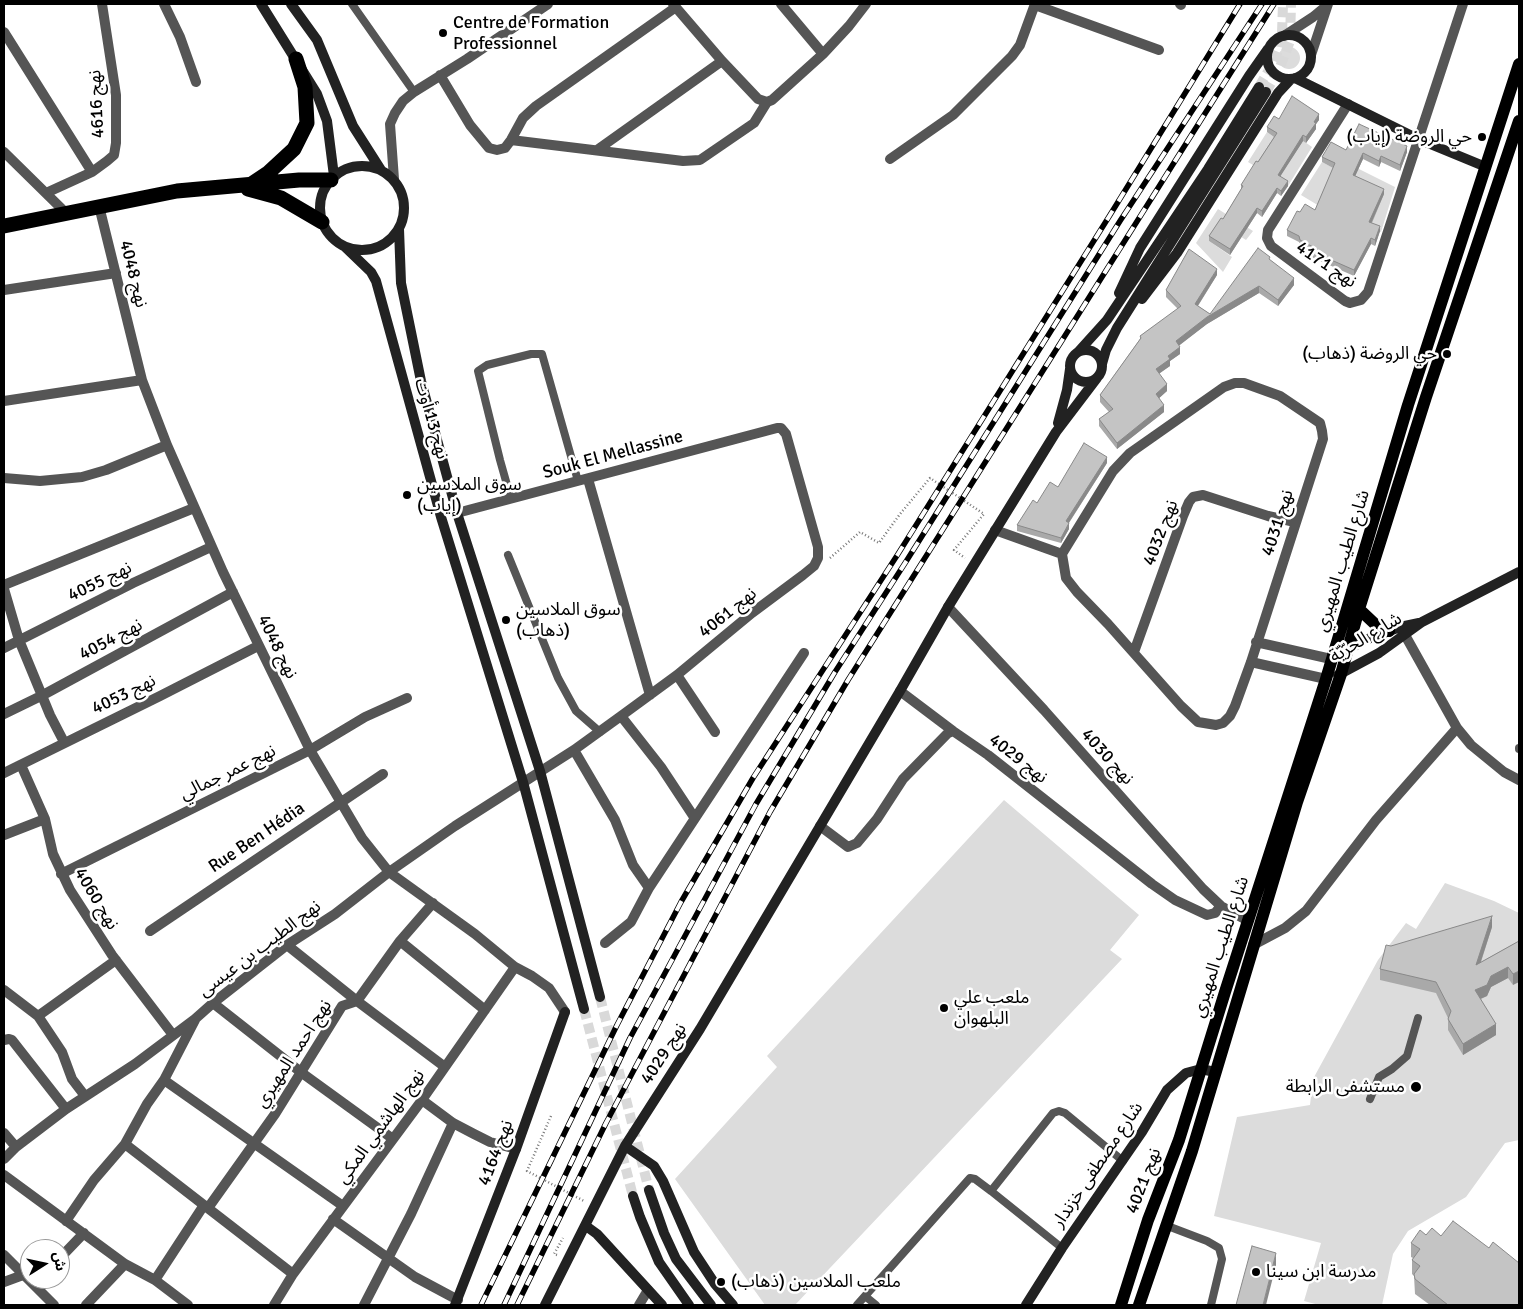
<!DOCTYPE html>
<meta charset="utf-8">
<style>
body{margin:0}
#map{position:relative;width:1523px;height:1309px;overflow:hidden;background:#fff;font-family:Signika,"Noto Sans Arabic",sans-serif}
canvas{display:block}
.frame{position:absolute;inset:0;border:5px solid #000;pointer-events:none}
.north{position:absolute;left:20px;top:1239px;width:50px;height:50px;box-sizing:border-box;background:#fff;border:1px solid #999;border-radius:50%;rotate:80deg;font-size:14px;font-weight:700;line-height:20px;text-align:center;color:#000}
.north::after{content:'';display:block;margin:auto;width:18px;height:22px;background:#000;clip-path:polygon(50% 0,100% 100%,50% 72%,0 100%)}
</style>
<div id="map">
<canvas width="1523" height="1309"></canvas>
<div class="frame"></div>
<div class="north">ش</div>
</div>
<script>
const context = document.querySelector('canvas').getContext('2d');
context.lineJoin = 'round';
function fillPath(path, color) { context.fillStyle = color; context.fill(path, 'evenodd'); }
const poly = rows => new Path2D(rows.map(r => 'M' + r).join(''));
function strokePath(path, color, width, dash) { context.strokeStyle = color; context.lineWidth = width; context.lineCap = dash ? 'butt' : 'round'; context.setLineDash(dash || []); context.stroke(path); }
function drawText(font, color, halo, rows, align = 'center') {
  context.font = font + ' Signika,"Noto Sans Arabic",sans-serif'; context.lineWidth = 5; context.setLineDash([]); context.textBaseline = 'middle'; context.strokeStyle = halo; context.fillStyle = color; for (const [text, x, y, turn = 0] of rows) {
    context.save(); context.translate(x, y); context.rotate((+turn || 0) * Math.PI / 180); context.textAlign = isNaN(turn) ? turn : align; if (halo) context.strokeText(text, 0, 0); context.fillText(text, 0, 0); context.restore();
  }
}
fillPath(poly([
 '1278 58a11 11 0 1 1 22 0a11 11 0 1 1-22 0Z',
 [1267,132,1280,141,1295,135,1312,147,1288,186,1248,162],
 [1322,162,1337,170,1347,163,1395,187,1381,232,1339,218,1301,195],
 [1218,209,1253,231,1246,240,1221,224,1209,241,1232,257,1223,272,1196,243],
 [1004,800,1139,915,1110,950,1122,959,795,1305,765,1305,675,1179,777,1067,767,1056],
 [1445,883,1494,901,1519,913,1519,1140,1505,1143,1466,1197,1408,1231,1393,1254,1382,1305,1319,1305,1304,1301,1321,1243,1214,1216,1237,1117,1310,1105,1313,1079,1378,960,1406,923,1416,929]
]), '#dcdcdc');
strokePath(poly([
 [1259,87,1273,63,1279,48,1282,33,1283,4],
 [1266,92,1280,67,1290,41,1291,4],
 [600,997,649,1190],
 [584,1009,633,1196]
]), '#d9d9d9', 10, [10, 5]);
strokePath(poly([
 [830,558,860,532,879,543,900,514,930,478,984,514,954,550,965,558],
 [551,1116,527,1171,584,1201],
 [557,1255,554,1254,563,1238]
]), '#777', 2.5, [1, 2.5]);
strokePath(poly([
 [352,4,414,92],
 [511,499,500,460,478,371,487,365,531,354,542,354,578,481],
 [508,555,558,678,576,711,600,732],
 [1519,748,1519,749],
 [1370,1099,1379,1077,1392,1069,1407,1056,1418,1018],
 [991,1191,1053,1113,1059,1111,1065,1113,1123,1161],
 [1165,1225,1207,1241,1219,1248,1222,1259,1211,1305],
 [865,1296,876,1305],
 [857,1305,970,1178,975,1179,991,1191,1062,1248]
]), '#555', 8);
strokePath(poly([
 [164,4,180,37,196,82],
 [673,4,722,61,758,99,767,102,772,100,823,54,849,26,866,4],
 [781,4,823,54],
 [1180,4,1181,5],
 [1035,5,1159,50],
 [4,32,92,172],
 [1284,36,1313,17,1325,7],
 [1311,55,1328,4],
 [440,75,470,125,489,148,497,150,505,148,511,140,523,118,536,106,676,7],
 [1348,104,1268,230,1267,238,1271,246,1345,301,1350,303,1361,300,1368,292,1463,4],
 [511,140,683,161,700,160,754,123,767,102],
 [597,150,722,61],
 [4,152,65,212],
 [890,159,953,115,1012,56,1020,45,1035,4],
 [394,179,390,124,395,113,403,101,414,92,467,59,548,4],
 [46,193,92,172,107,161,114,155,116,143,116,95,102,4],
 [99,206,142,380,167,445,223,572,310,750,362,838,389,872,475,934,515,967,532,976,549,988,565,1012],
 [4,290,116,273],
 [1235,383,1244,383,1280,396,1320,423,1322,431,1323,439,1251,662,1235,706,1230,716,1223,723,1216,725,1198,722,1181,706,1108,624,1077,592,1066,578,1062,554,1113,471,1130,453,1224,387,1235,383],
 [4,401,142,380],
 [4,478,40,481,82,477,106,470,167,445],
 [588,479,650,695],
 [995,530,1062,554],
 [4,585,194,508],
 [4,589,19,640,50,715,64,742],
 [948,607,1044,710,1203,889,1221,906,1248,921],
 [1405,635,1457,728,1471,745,1504,772,1519,780],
 [1256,642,1331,659],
 [4,648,133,583,211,547],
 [1134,652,1183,516,1189,502,1193,497,1203,495,1268,516,1295,522],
 [1251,662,1326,679],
 [677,675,715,732],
 [900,691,953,731],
 [4,714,43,695,233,592],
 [621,716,661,767,694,817],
 [574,750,615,820,633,865,649,888],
 [21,765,45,819,53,854,70,890,112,955,173,1035],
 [4,773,160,696,258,646],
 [820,826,848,847,857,843,877,819,903,779,948,733,953,731,988,755,1152,884,1175,900,1207,915,1215,913,1221,906],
 [4,835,45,819],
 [61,874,310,750,365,717,407,698],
 [150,931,383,774],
 [400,941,485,1010],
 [605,943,631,922,649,888,804,653],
 [287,945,357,1001,445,1067],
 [1253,945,1285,928,1306,911,1376,820,1457,728],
 [4,990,38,1016,62,1052,72,1079,85,1096],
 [213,1003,302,1073,393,1139],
 [38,1016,116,960],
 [4,1040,9,1039,12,1040,66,1109],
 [164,1080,343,1206],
 [422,1100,453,1123,474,1134,490,1142,516,1149],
 [4,1133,16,1147],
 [125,1144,293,1274],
 [4,1159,16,1147,66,1109,135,1064,195,1019,213,1003,287,945,335,914,389,872,455,826,574,750,621,716,677,675,752,613,803,575,814,566,818,558,818,547,786,434,781,428,777,428,457,513],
 [4,1175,125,1264,155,1280,188,1305],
 [208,1208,275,1114,342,1006,357,1001,400,941,433,903],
 [333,1219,415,1277,458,1300],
 [66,1221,94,1180,125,1144,147,1104,164,1080,195,1020],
 [4,1255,54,1305],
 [60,1258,84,1233],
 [155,1280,204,1205],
 [4,1282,23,1275],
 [86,1305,125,1264],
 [274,1305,293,1274,422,1100,515,967],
 [364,1305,411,1214,453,1123],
 [639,1305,648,1290]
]), '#555', 10);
strokePath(poly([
 [261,4,317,94,327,121,334,176],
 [291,4,317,40,353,126,381,170],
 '1267 57a22 22 0 1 1 44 0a22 22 0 1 1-44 0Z',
 [1295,78,1418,139,1486,167],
 '320 208a42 42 0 1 1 84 0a42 42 0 1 1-84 0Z',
 [399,229,401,283,421,381,457,513,540,771,600,997],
 [345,247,371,272,376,281,441,517,523,782,584,1009],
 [1119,293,1140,248,1249,76,1268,49],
 [1142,299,1177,253,1278,93,1291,79],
 '1070 366a16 16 0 1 1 32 0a16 16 0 1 1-32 0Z',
 [1079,351,1107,320,1208,169,1259,87],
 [1102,364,1106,350,1117,328,1266,92],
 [1058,423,1067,390,1070,369],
 [1344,652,1365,640,1400,627,1419,623],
 [1338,675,1379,653,1422,622,1519,572],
 [625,1146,654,1166,663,1181,694,1252,715,1284,733,1305],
 [649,1190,664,1233,676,1259,711,1305],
 [633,1196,640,1217,659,1262,689,1305],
 [586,1226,597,1234,662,1305],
 [455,1305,516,1149,565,1012],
 [545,1305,625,1146,700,1029,900,691,948,607,1056,432,1097,378],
 [1026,1305,1062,1248,1142,1132,1167,1090,1186,1073,1201,1069,1215,1072]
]), '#222', 10);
strokePath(poly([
 [1359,609,1376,625,1389,631],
 [1121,1305,1148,1220,1179,1140,1225,992,1326,679,1408,405,1519,64],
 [1139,1305,1192,1151,1297,802,1341,674,1359,609,1426,397,1519,121]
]), '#000', 12);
strokePath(poly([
 [253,183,268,173,294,149,307,123,305,87,296,59],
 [248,189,281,198,322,222],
 [4,226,177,191,299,180,331,180]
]), '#000', 15);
const rail = poly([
 [481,1305,617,1025,681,902,753,778,898,554,1110,215,1240,4],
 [504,1305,630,1038,756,804,835,672,907,560,1120,221,1262,4],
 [517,1305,606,1123,770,812,848,680,1274,4]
]);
strokePath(rail, '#000', 5.5);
strokePath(rail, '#fff', 4, [11]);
fillPath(poly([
 [1279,119,1319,120,1316,124,1316,129,1306,143,1303,141,1280,176,1288,186,1281,196,1277,193,1262,217,1257,213,1230,255,1209,241,1209,236,1223,219,1241,189,1241,185,1258,162,1274,137,1267,132,1267,127],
 [1346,150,1407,152,1400,171,1381,162,1379,167,1363,159,1355,176,1384,194,1372,223,1380,231,1375,246,1371,244,1354,276,1311,257,1311,252,1300,246,1299,242,1287,236,1287,230,1300,212,1315,210,1333,168,1322,162,1322,157],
 [1270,260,1294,285,1278,306,1259,293,1207,324,1179,345,1180,354,1170,361,1170,366,1159,373,1167,391,1159,398,1164,412,1117,449,1099,426,1099,419,1109,412,1100,402,1100,395,1140,339,1140,336,1178,309,1166,297,1166,290,1217,275,1198,306,1210,314],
 [1107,463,1069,523,1069,529,1061,543,1017,531,1017,525,1037,503,1058,487],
 [1492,927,1481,962,1519,941,1513,985,1508,978,1491,987,1487,996,1481,999,1496,1035,1463,1055,1448,1030,1448,1018,1436,993,1380,980,1380,969,1391,946],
 [1411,1243,1519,1305,1430,1305,1415,1294,1414,1276,1412,1274,1412,1260,1413,1258,1411,1257]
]), '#a9a9a9');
fillPath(poly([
 [1319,114,1319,120,1316,124,1316,129,1306,143,1306,137,1314,122],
 [1303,135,1303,141,1278,180,1278,175],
 [1407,146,1407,152,1400,171,1400,165],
 [1363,153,1363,159,1353,181,1353,175],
 [1381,156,1381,162,1379,167,1379,161],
 [1288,181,1288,186,1281,196,1281,191],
 [1277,188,1277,193,1262,217,1262,211],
 [1384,189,1384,194,1369,228,1369,222],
 [1257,208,1257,213,1230,255,1230,249],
 [1380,226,1380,231,1375,246,1375,240],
 [1371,238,1371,244,1354,276,1354,270],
 [1217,269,1217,275,1195,310,1195,304],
 [1294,278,1294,285,1278,306,1278,300],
 [1259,286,1259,293,1207,324,1176,348,1176,341,1207,317],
 [1180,347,1180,354,1170,361,1170,366,1156,376,1156,369,1168,356],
 [1167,384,1167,391,1156,401,1156,394],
 [1164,405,1164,412,1117,449,1117,443],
 [1107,457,1107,463,1066,527,1066,521],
 [1069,523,1069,529,1061,543,1061,538],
 [1492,916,1492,927,1476,976,1476,965],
 [1508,967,1508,978,1491,987,1487,996,1475,1001,1475,990,1491,976],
 [1519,971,1519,982,1513,985,1513,974],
 [1496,1024,1496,1035,1463,1055,1463,1044],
 [1276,1253,1276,1265,1266,1305,1263,1305]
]), '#898989');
const building = poly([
 [1292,96,1319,114,1314,122,1316,123,1306,137,1303,135,1278,175,1288,181,1281,191,1277,188,1262,211,1257,208,1230,249,1209,236,1221,218,1223,219,1243,186,1241,185,1256,161,1258,162,1277,133,1267,127,1274,116,1279,119,1292,96],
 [1359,124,1407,146,1400,165,1381,156,1379,161,1363,153,1353,175,1384,189,1369,222,1380,226,1375,240,1371,238,1354,270,1311,251,1313,247,1300,240,1299,236,1287,230,1297,211,1300,212,1305,204,1315,210,1335,163,1322,157,1331,142,1346,150,1359,124],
 [1258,248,1270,257,1269,259,1294,278,1278,300,1259,286,1207,317,1176,341,1180,347,1168,356,1170,359,1156,369,1167,384,1156,394,1164,405,1117,443,1099,419,1113,409,1100,395,1141,338,1140,336,1181,306,1166,290,1189,249,1217,269,1195,304,1210,314,1258,248],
 [1084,443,1107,457,1066,521,1069,523,1061,538,1017,525,1033,500,1037,503,1050,482,1058,487,1084,443],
 [1492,916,1476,965,1519,941,1519,971,1513,974,1508,967,1491,976,1487,985,1475,990,1496,1024,1463,1044,1448,1019,1451,1011,1436,982,1380,969,1386,945,1391,946,1492,916],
 [1453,1221,1489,1248,1493,1242,1519,1263,1519,1305,1448,1305,1415,1279,1414,1274,1420,1266,1412,1260,1420,1249,1411,1243,1420,1230,1426,1235,1432,1228,1441,1236,1453,1221],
 [1252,1246,1276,1253,1263,1305,1236,1305,1252,1246]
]);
fillPath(building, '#c4c4c4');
strokePath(building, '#898989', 1);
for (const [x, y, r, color] of [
 [443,33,5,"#000"],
 [1482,137,5,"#000"],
 [1447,354,5,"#000"],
 [407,495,5,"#000"],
 [506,620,5,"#000"],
 [944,1008,5,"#000"],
 [1416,1087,6,"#000"],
 [1256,1272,5,"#000"],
 [721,1282,5,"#000"]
]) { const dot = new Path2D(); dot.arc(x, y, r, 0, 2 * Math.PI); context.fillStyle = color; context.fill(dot); strokePath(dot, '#fff', 2); }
drawText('18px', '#000', '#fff', [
 ["Centre de Formation",453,23],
 ["Professionnel",453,44],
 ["حي الروضة (إياب)",1472,137,"right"],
 ["حي الروضة (ذهاب)",1437,354,"right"],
 ["سوق الملاسين",417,485],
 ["(إياب)",417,506],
 ["سوق الملاسين",516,610],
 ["(ذهاب)",516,631],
 ["ملعب علي",954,998],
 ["البلهوان",954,1019],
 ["مستشفى الرابطة",1405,1087,"right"],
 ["مدرسة ابن سينا",1266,1272],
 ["ملعب الملاسين (ذهاب)",731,1282]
], 'left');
drawText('18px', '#000', '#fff', [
 ["نهج 4616",97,104,-93],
 ["نهج 4171",1326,265,34],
 ["نهج 4048",133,274,76],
 ["نهج 13 أوت",431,419,74],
 ["Souk El Mellassine",613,455,-15],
 ["نهج 4031",1278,523,-72],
 ["نهج 4032",1161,533,-69],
 ["شارع الطيب المهيري",1343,561,-73],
 ["نهج 4055",100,582,-26],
 ["نهج 4061",728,613,-39],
 ["شارع الحرّيّة",1366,638,-31],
 ["نهج 4054",111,640,-28],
 ["نهج 4048",277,647,64],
 ["نهج 4053",124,695,-26],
 ["نهج 4030",1107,757,48],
 ["نهج 4029",1018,759,38],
 ["نهج عمر جمالي",228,773,-26],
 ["Rue Ben Hédia",257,838,-34],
 ["نهج 4060",96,899,59],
 ["شارع الطيب المهيري",1221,947,-72],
 ["نهج الطيب بن عيسى",260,949,-37],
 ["نهج احمد المهيري",294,1054,-57],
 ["نهج 4029",664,1054,-57],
 ["نهج الهاشمي المكي",381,1127,-54],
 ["نهج 4164",496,1153,-69],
 ["شارع مصطفى خزندار",1098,1165,-56],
 ["نهج 4021",1144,1181,-69]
]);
</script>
